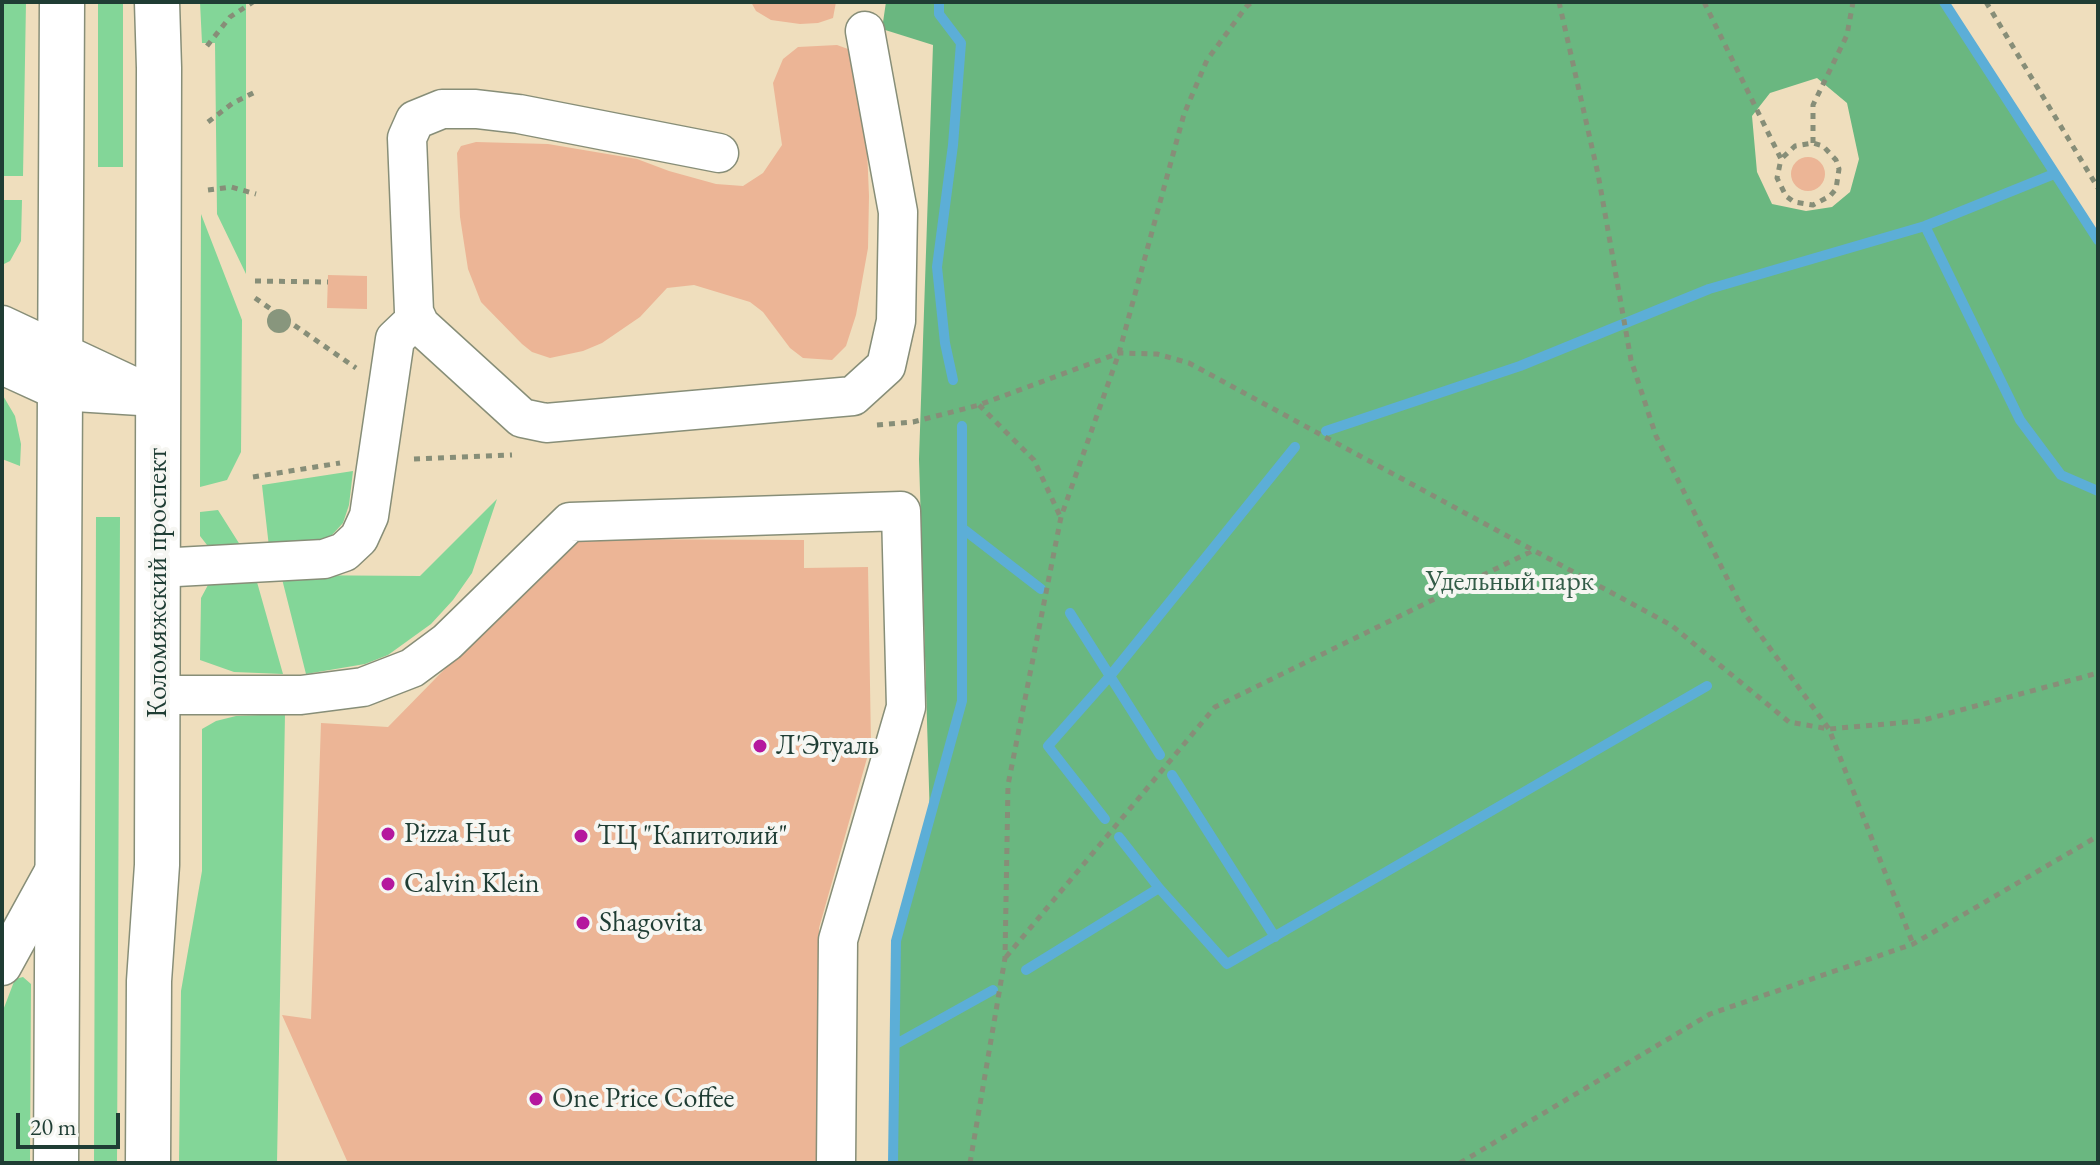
<!DOCTYPE html>
<meta charset="utf-8">
<style>
body{margin:0}
#map{position:relative;width:2100px;height:1165px;overflow:hidden;background:#efdebd;font-family:"EB Garamond",serif}
canvas{display:block}
.frame{position:absolute;inset:0;border:4px solid #1f3d34;pointer-events:none}
.scale{position:absolute;left:16px;top:1113px;width:104px;height:36px;box-sizing:border-box;border:4px solid #1f3d34;border-top:0;padding-left:10px;font-size:24px;line-height:28px;white-space:nowrap;color:#1f3d34;-webkit-text-stroke:6px #f6f6f2;paint-order:stroke}
</style>
<div id="map">
<canvas width="2100" height="1165"></canvas>
<div class="frame"></div>
<div class="scale">20 m</div>
</div>
<script>
const context = document.querySelector('canvas').getContext('2d');
context.lineJoin = 'round';
function fillPath(path, color) { context.fillStyle = color; context.fill(path, 'evenodd'); }
const poly = rows => new Path2D(rows.map(r => 'M' + r).join(''));
function strokePath(path, color, width, dash) { context.strokeStyle = color; context.lineWidth = width; context.lineCap = dash ? 'butt' : 'round'; context.setLineDash(dash || []); context.stroke(path); }
function drawText(font, color, halo, rows, align = 'center') {
  context.font = font + ' "EB Garamond",serif'; context.lineWidth = 8; context.setLineDash([]); context.textBaseline = 'middle'; context.strokeStyle = halo; context.fillStyle = color; for (const [text, x, y, turn = 0] of rows) {
    context.save(); context.translate(x, y); context.rotate((+turn || 0) * Math.PI / 180); context.textAlign = isNaN(turn) ? turn : align; if (halo) context.strokeText(text, 0, 0); context.fillText(text, 0, 0); context.restore();
  }
}
fillPath(poly([
 [2,2,26,2,23,176,2,176],
 [98,2,123,2,123,167,98,167],
 [200,2,246,2,246,274,217,214,215,43,202,43],
 [2,200,22,200,21,241,10,261,2,265],
 [201,214,242,320,241,452,227,480,200,487],
 [2,394,15,416,21,444,20,466,2,459],
 [353,471,349,505,343,523,332,535,318,542,269,547,262,485],
 [497,499,472,573,453,600,431,624,388,655,365,664,306,674,281,575,420,576],
 [218,510,242,548,221,549,207,545,200,536,200,512],
 [96,517,120,517,117,1163,94,1163],
 [255,575,283,674,234,672,200,660,201,598,208,585,221,577],
 [285,714,277,1163,179,1163,181,991,202,871,202,729,216,721,236,716],
 [23,977,31,984,30,1163,2,1163,2,1013,15,979]
]), '#83d698');
fillPath(poly([
 [886,2,1944,2,2098,240,2098,1163,893,1163,896,941,930,820,919,459,933,45,882,29],
 [1817,78,1847,103,1859,159,1850,192,1832,207,1806,211,1772,204,1757,172,1752,116,1770,93]
]), '#6ab780');
strokePath(poly([
 [939,2,939,14,961,43,953,145,937,267,945,343,953,380],
 [1944,2,2098,240],
 [1925,226,2020,420,2061,475,2098,491],
 [1326,431,1520,366,1709,289,1925,226,2054,174],
 [962,528,1041,589],
 [1070,613,1160,755],
 [1172,775,1275,937],
 [1105,819,1048,746,1110,676,1295,447],
 [1119,837,1159,888],
 [1026,970,1159,888,1227,964,1707,686],
 [896,1044,993,990],
 [893,1163,896,941,962,701,962,426]
]), '#5caed7', 10);
fillPath(poly([
 [751,2,836,2,833,18,818,23,800,24,771,20,756,11],
 [837,45,848,49,864,75,869,196,868,248,856,315,846,346,832,360,803,358,790,348,763,312,750,302,694,285,667,288,640,317,602,343,583,351,550,358,532,352,522,344,481,302,468,269,460,217,457,153,461,146,476,142,548,144,637,159,669,171,716,184,743,186,763,173,782,145,773,83,783,59,798,47],
 '1791 174a17 17 0 1 1 34 0a17 17 0 1 1-34 0Z',
 [328,275,367,276,367,309,327,308],
 [572,539,804,540,804,568,868,567,871,744,819,928,817,1163,348,1163,282,1015,311,1019,321,723,388,727]
]), '#ecb596');
const minor = poly([
 [719,153,519,114,476,109,442,109,415,120,407,138,414,312,420,325,522,418,546,423,853,396,886,366,896,321,898,212,865,31],
 [2,325,158,398],
 [2,365,59,391,140,396],
 [158,568,324,559,344,552,359,538,369,516,395,339,416,319],
 [157,695,301,695,363,687,412,668,447,642,570,522,901,511,906,707,838,940,836,1163],
 [2,966,57,866]
]);
const major = poly([
 [56,1163,62,2],
 [148,1163,149,981,157,865,159,68,157,2]
]);
strokePath(minor, '#878e78', 41);
strokePath(major, '#878e78', 47);
strokePath(poly([
 [1559,2,1598,174,1631,360,1656,436,1745,614,1829,729,1913,944],
 [1704,2,1781,159,1777,178,1786,196,1794,202,1813,205,1830,196,1836,189,1839,169,1836,160,1823,146,1813,143,1795,146,1781,159],
 [1986,2,2098,188],
 [207,46,230,17,253,2],
 [208,122,233,103,257,91],
 [1813,143,1813,105,1847,35,1853,2],
 [208,190,231,187,256,194],
 [255,281,328,282],
 [255,298,356,368],
 [979,405,1034,460,1060,516],
 [877,425,913,422,979,405,1119,353,1157,354,1189,363,1671,625,1789,722,1829,729,1920,721,2098,673],
 [414,459,512,455],
 [253,477,340,463],
 [1006,957,1215,707,1534,550],
 [970,1163,1005,958,1008,785,1061,517,1119,353,1184,114,1207,60,1246,7,1252,2],
 [1460,1163,1710,1014,1913,944,2098,836]
]), '#878e78', 5, [6, 6]);
strokePath(minor, '#fff', 38);
strokePath(major, '#fff', 44);
context.fillStyle = '#88967d';
for (const [x, y] of [
 [279,321]
]) { context.beginPath(); context.arc(x, y, 12, 0, 2 * Math.PI); context.fill(); }
for (const [x, y, r, color] of [
 [760,746,8,"#b5179e"],
 [388,834,8,"#b5179e"],
 [581,836,8,"#b5179e"],
 [388,884,8,"#b5179e"],
 [583,923,8,"#b5179e"],
 [536,1099,8,"#b5179e"]
]) { const dot = new Path2D(); dot.arc(x, y, r, 0, 2 * Math.PI); context.fillStyle = color; context.fill(dot); strokePath(dot, '#f6f6f2', 3); }
drawText('28px', '#335c48', '#f6f6f2', [
 ["Удельный парк",1510,582]
]);
drawText('28px', '#1f3d34', '#f6f6f2', [
 ["Коломяжский проспект",158,583,-90]
]);
drawText('28px', '#1f3d34', '#f6f6f2', [
 ["Л'Этуаль",776,746],
 ["Pizza Hut",404,834],
 ["ТЦ \"Капитолий\"",597,836],
 ["Calvin Klein",404,884],
 ["Shagovita",599,923],
 ["One Price Coffee",552,1099]
], 'left');
</script>
